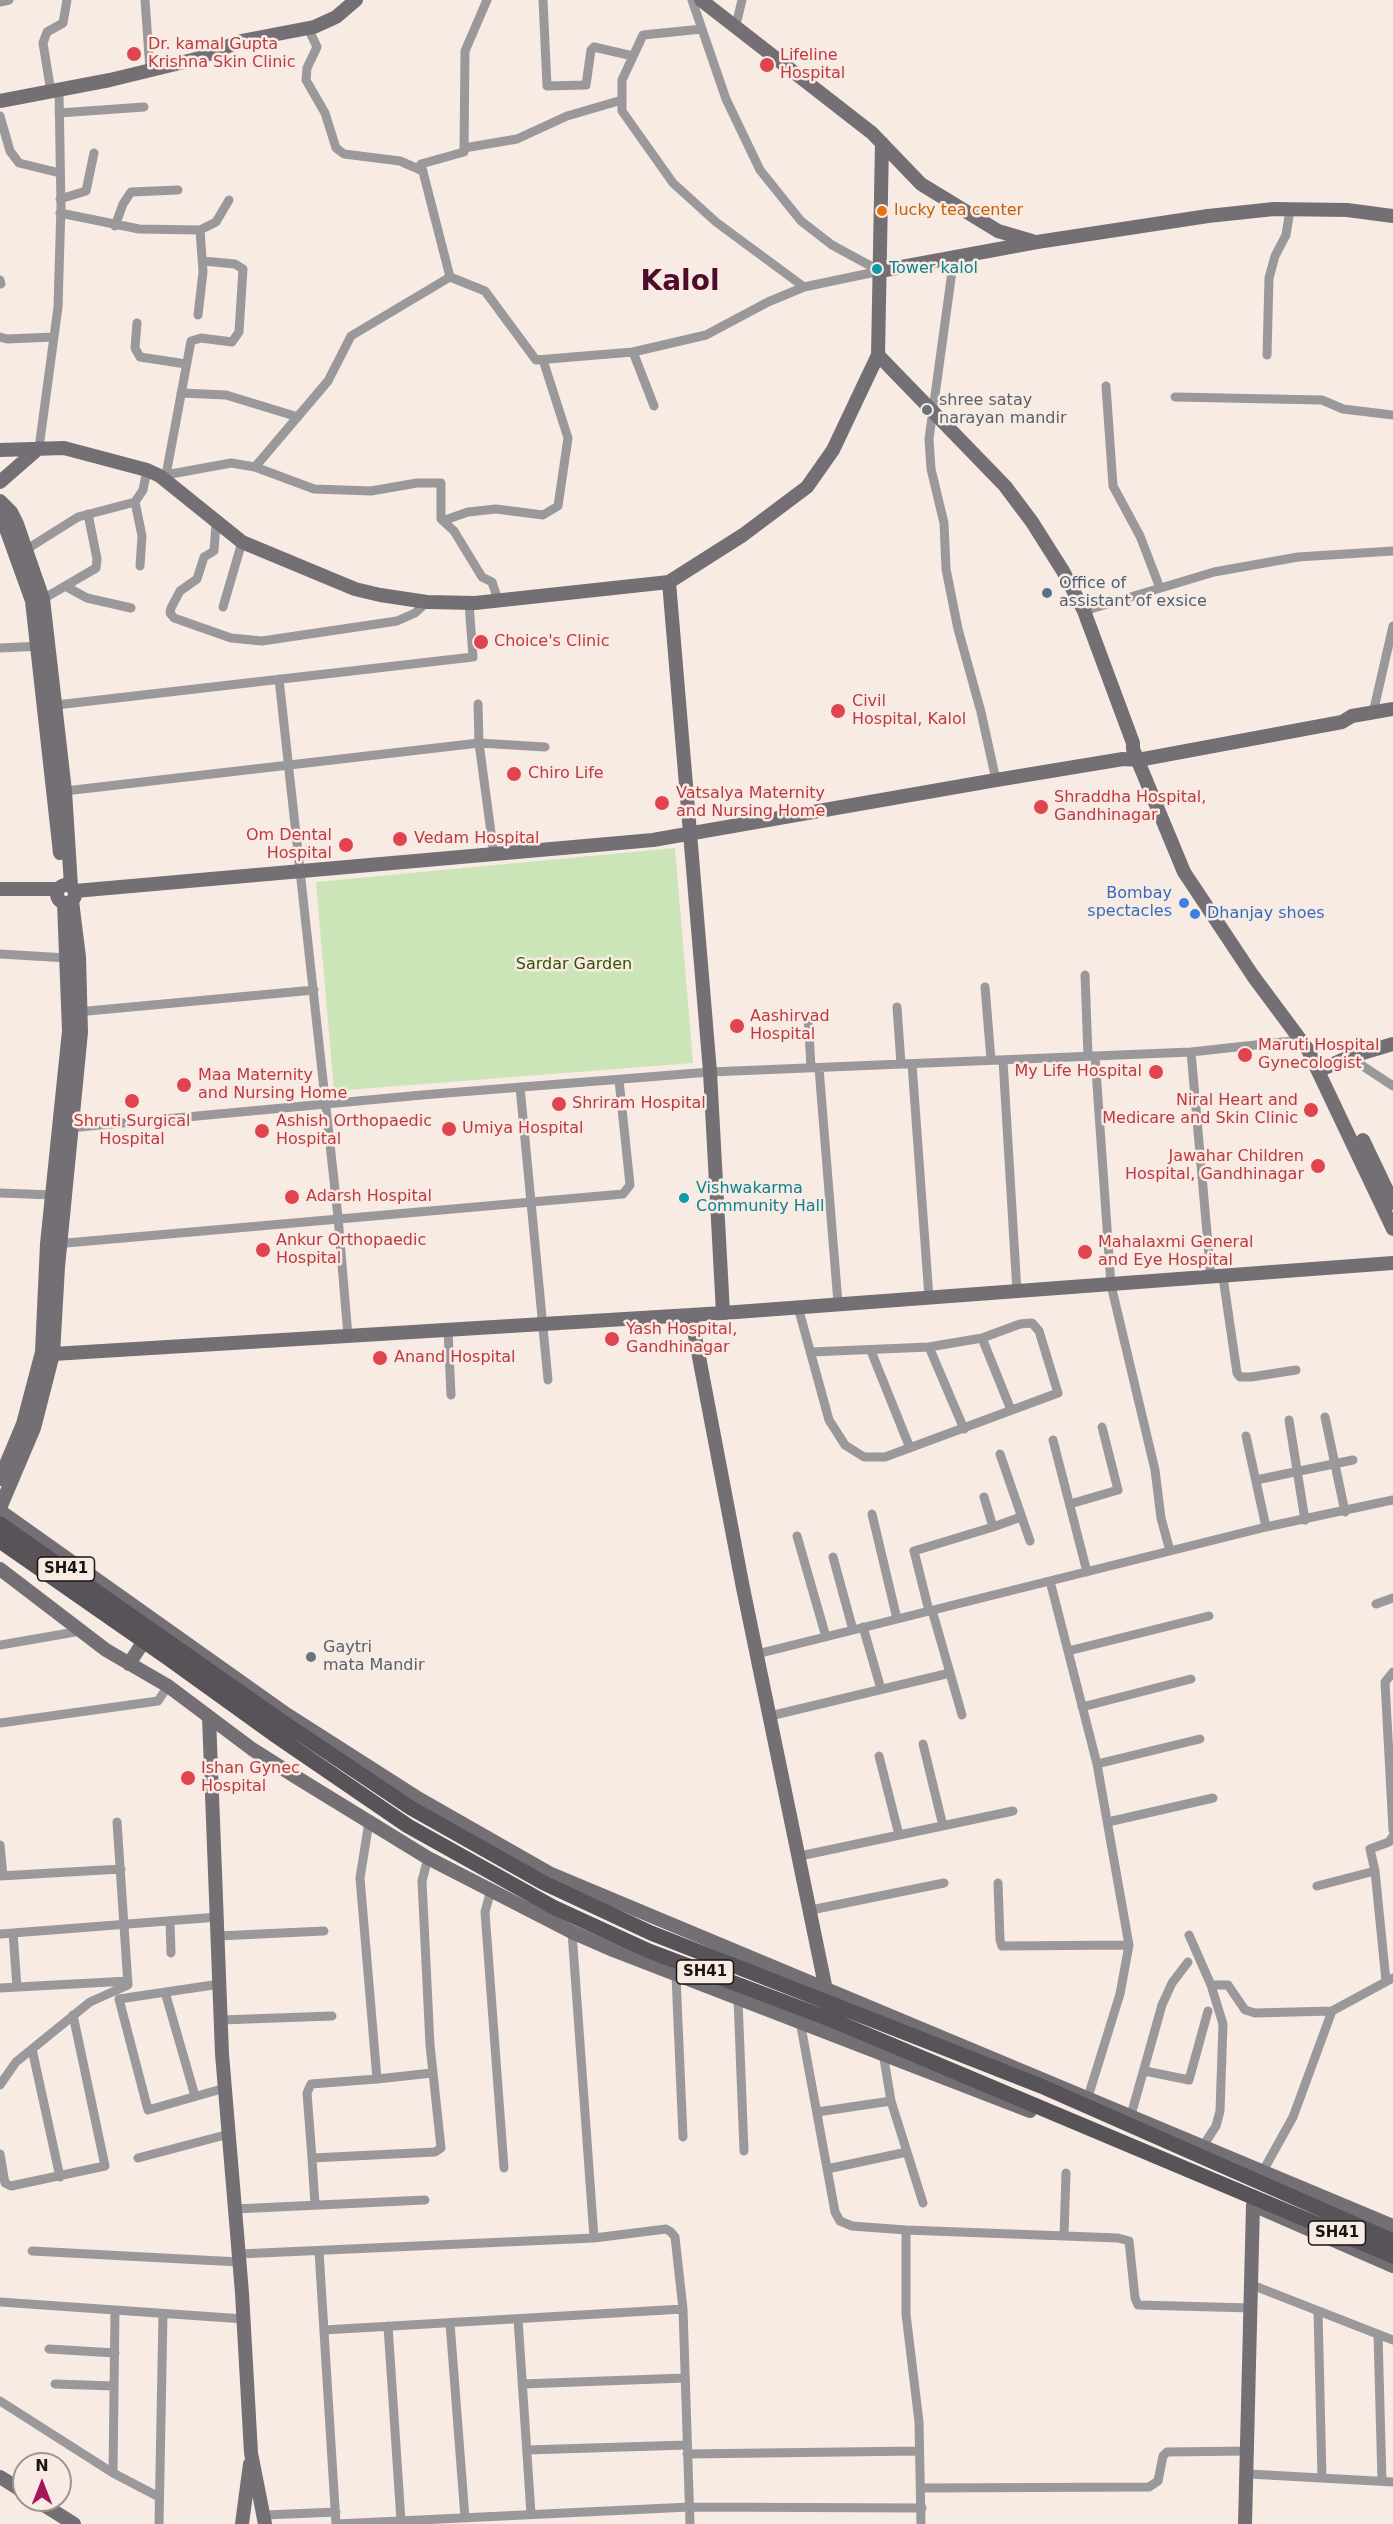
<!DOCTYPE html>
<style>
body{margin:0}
#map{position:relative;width:1393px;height:2524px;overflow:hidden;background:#f7ebe4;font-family:"DejaVu Sans",sans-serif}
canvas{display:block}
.north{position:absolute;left:12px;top:2452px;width:60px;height:60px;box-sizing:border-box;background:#f7ebe4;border:2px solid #9e9590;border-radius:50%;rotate:0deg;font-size:16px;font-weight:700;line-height:24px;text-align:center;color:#191512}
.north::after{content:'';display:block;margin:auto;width:21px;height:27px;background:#a41559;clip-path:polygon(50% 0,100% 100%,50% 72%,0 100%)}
</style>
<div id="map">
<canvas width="1393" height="2524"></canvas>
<div class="north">N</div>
</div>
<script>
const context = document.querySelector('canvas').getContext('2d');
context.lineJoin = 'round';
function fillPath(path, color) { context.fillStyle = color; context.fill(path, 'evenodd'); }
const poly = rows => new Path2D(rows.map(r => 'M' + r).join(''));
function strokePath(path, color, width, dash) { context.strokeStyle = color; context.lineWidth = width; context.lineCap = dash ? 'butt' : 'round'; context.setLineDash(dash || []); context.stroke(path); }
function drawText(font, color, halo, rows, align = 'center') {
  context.font = font + ' "DejaVu Sans",sans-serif'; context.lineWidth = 5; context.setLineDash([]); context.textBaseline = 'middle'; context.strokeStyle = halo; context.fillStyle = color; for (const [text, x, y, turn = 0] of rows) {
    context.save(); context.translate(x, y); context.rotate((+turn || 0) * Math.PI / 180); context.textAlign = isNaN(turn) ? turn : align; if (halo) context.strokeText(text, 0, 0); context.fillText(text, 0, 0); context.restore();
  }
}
fillPath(poly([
 [675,848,693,1063,334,1091,316,882]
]), '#cbe4b8');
strokePath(poly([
 [145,0,150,70],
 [543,0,547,86,586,85,591,50,594,47,633,56],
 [692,0,726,99,760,170,801,221,832,245,880,271],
 [0,2,9,0],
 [736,25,742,0],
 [308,28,317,47,307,68,306,80,325,113,336,148,344,154,400,161,423,171],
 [702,29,643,35,622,80,622,111,673,183,716,222,804,287],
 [51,92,43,43,47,32,63,23,67,0],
 [59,113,144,107],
 [0,116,10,151,19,163,60,173],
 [464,148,517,139,567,116,622,100],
 [60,199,86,191,94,153],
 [60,213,139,229,200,230,216,222,229,200],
 [115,226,123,204,131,192,178,190],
 [954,257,929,439,931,469,944,523,946,569,958,629,981,712,996,780],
 [450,277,421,164,464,152,465,51,487,0],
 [0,280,1,284],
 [198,315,203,272,200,230],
 [137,323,135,348,140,357,186,364],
 [0,337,7,339,54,337],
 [633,352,706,335,768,302,804,287,880,271],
 [1267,355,1269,278,1275,256,1286,235,1290,210],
 [1106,386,1113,486,1140,536,1160,588],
 [181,393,226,395,298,417],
 [1175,397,1322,400,1343,409,1393,415],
 [39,448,58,307,61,206,59,91],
 [255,467,328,381,351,336,450,277,485,291,536,360,633,352,654,406],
 [166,475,191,341,201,338,232,342,239,332,243,269,235,264,203,261],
 [160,476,231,463,255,467,314,489,371,491,417,483,441,483,441,519,454,531,482,577,492,582,498,600],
 [135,502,142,536,140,566],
 [445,520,468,512,496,509,543,515,558,506,568,438,543,360],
 [216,523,214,551,204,557,197,579,180,591,171,608,170,613,174,618,231,638,262,641,397,621,415,613,427,602],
 [27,549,78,517,135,502,143,490,147,470],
 [65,586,87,598,131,608],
 [43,599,96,568,97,559,88,514],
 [223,607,242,542],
 [1084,611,1214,572,1298,557,1393,551],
 [0,648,43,646],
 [279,679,338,1217,348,1336],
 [478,704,479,743,494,855],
 [56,705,473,657,469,603],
 [1373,713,1393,626],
 [65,791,479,743,545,747],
 [0,954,67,958],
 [1085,975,1088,1056],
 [985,987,991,1060],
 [897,1007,901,1064],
 [77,1012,314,990],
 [808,1014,811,1068],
 [1191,1052,1211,1278],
 [1095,1056,1111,1285,1155,1470,1161,1518,1170,1551],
 [1349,1057,1393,1086],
 [1003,1060,1017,1292],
 [912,1064,929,1298],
 [819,1068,838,1303],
 [520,1087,548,1380],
 [69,1128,422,1095,710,1072,1191,1052,1301,1040],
 [0,1193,53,1195],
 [55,1244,623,1194,630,1185,619,1080],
 [1223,1277,1237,1373,1240,1377,1251,1377,1296,1370],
 [798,1307,829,1420,845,1445,864,1457,885,1457,1058,1393,1039,1331,1032,1323,1020,1324,982,1338,929,1347,811,1352],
 [448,1330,451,1395],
 [982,1338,1011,1410],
 [929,1347,964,1429],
 [871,1351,910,1448],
 [1325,1417,1345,1512],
 [1289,1420,1305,1520],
 [1246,1436,1266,1527],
 [1053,1440,1087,1572],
 [1000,1454,1030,1541],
 [1256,1480,1353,1460],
 [1070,1504,1118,1490,1102,1427],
 [872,1514,897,1619],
 [993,1527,1021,1517],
 [797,1536,826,1637],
 [833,1557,853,1630],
 [1050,1581,1097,1764,1129,1945,1120,1994,1088,2097],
 [1376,1604,1393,1598],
 [932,1610,962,1715],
 [929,1611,914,1551,993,1527,984,1497],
 [863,1627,881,1689],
 [0,1645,81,1631],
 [1068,1651,1209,1616],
 [757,1654,1266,1527,1393,1500],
 [1393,1672,1385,1682,1393,1830],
 [1082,1707,1191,1679],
 [770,1716,950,1673],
 [0,1723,158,1701,168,1686],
 [923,1744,943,1826],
 [879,1756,899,1835],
 [1097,1764,1200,1739],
 [369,1822,360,1878,377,2079,311,2084,307,2093,312,2158,435,2152,441,2148,430,2045,422,1881,428,1858],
 [1108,1822,1213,1798],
 [0,1845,3,1876],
 [800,1856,1013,1811],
 [1375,1871,1386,1981],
 [0,1876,121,1869],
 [998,1883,1000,1940,1002,1946,1129,1945],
 [1317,1886,1375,1871,1370,1849,1389,1842,1393,1836],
 [491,1890,485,1912,504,2168],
 [811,1910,944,1883],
 [170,1921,171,1953],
 [572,1932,594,2238],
 [13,1933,17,1987],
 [0,1934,218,1917],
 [1189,1935,1211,1985,1228,1985,1245,2010,1255,2013,1332,2011],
 [218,1936,324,1931],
 [676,1976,683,2137],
 [220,1984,119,1999,148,2110,225,2088],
 [0,1988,128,1981],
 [165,1992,195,2096],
 [738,1999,744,2151],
 [221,2020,332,2016],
 [800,2021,835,2212,840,2221,852,2226,906,2230,906,2314,919,2422,921,2524],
 [32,2049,60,2177],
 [883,2053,891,2101,923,2203],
 [1145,2071,1189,2080,1208,2011],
 [377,2079,432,2073],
 [0,2085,16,2062,90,2002,128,1985,117,1822],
 [817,2112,891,2101],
 [1131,2115,1162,2005,1172,1983,1188,1962],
 [1203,2146,1216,2126,1220,2111,1223,2024,1211,1985],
 [0,2154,5,2183,11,2186,105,2166,73,2015],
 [138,2158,229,2134],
 [312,2158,315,2205],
 [827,2169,907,2152],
 [1263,2171,1293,2117,1332,2011,1393,1978],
 [235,2209,425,2200],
 [906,2230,1118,2238,1129,2241,1135,2298,1138,2305,1252,2308],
 [1064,2236,1066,2173],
 [32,2251,239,2262],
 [319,2251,336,2524],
 [239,2254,594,2238,666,2229,671,2232,675,2237,683,2309,690,2524],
 [1252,2285,1393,2340],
 [0,2302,244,2319],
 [115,2310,113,2473,159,2497],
 [1318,2311,1322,2478],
 [518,2319,531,2514],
 [450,2323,465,2518],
 [388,2326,401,2521],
 [324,2330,683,2309],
 [1378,2334,1382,2481],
 [49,2349,115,2353],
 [55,2384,114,2386],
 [522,2384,685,2378],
 [0,2401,113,2473],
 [527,2450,687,2445],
 [687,2454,918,2451],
 [1249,2474,1393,2482],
 [922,2488,1149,2487,1158,2481,1163,2456,1167,2452,1249,2451],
 [265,2515,336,2512],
 [159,2524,163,2314],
 [337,2524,689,2507,922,2508]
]), '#9b989c', 9);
strokePath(poly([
 [701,0,872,133,921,184,998,231,1032,241],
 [0,101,110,80,196,59,241,41,314,27,336,17,356,0],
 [882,143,878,355,1005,486,1032,522,1063,571,1084,611,1133,743,1133,749,1184,872,1253,976,1308,1050,1393,1229],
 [880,271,1037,242,1208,216,1274,209,1347,210,1393,216],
 [0,450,64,448,147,470,160,476,242,542,355,589,380,595,427,602,475,603,669,582],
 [0,482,39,448],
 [0,501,11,512,17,524,43,599,65,791,71,886],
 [2,506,1,515,32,601,60,853],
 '57 894a9 9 0 1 1 18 0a9 9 0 1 1-18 0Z',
 [0,889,58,889],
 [75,891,653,840,996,780,1123,759,1138,760,1342,722,1352,716,1393,709],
 [1320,1070,1349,1057,1393,1044],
 [1363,1140,1393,1203],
 [723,1313,710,1072,669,582,743,535,807,487,833,450,878,355],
 [691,1315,743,1588,826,1990],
 [42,1352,53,1354,723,1313,1393,1263],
 [0,1479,23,1424,42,1352,47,1244,69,1031,64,903],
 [0,1508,34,1428,53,1354,58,1267,81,1032,79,957,72,901],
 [0,1511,286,1714,416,1797,551,1874,1393,2226],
 [0,1569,106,1650,168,1686,252,1749,296,1777,428,1858,572,1932,613,1950,1030,2111],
 [129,1664,149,1633],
 [209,1717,222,2054,242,2293,251,2453,265,2524],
 [1258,2207,1393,2266],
 [0,2477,24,2492],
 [36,2500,74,2524],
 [242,2524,250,2464],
 [1245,2524,1253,2205]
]), '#746f75', 14);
strokePath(poly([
 [0,1524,281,1721,411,1808,544,1883,651,1933,1041,2086,1393,2241],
 [0,1541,168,1658,272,1733,408,1826,553,1907,649,1951,832,2020,1393,2256]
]), '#585259', 15);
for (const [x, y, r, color] of [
 [134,54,8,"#e0444e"],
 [767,65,8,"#e0444e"],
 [882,211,6,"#e8710a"],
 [877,269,6,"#0f9aa8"],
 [927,410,6,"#6b7280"],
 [1047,593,6,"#5c6f8a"],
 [481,642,8,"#e0444e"],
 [838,711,8,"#e0444e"],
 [514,774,8,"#e0444e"],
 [662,803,8,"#e0444e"],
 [1041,807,8,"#e0444e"],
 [400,839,8,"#e0444e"],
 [346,845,8,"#e0444e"],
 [1184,903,6,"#3f7fe0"],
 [1195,914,6,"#3f7fe0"],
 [737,1026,8,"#e0444e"],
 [1245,1055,8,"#e0444e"],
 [1156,1072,8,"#e0444e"],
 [184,1085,8,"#e0444e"],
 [132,1101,8,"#e0444e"],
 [559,1104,8,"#e0444e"],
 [1311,1110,8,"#e0444e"],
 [449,1129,8,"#e0444e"],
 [262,1131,8,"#e0444e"],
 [1318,1166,8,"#e0444e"],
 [292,1197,8,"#e0444e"],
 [684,1198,6,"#0f9aa8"],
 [263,1250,8,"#e0444e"],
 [1085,1252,8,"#e0444e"],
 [612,1339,8,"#e0444e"],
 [380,1358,8,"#e0444e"],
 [311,1657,6,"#6b7280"],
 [188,1778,8,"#e0444e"]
]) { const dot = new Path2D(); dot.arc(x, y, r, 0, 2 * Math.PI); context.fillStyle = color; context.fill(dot); strokePath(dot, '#f7ebe4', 2); }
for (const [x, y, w] of [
 [66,1569,57],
 [705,1972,57],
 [1337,2233,57]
]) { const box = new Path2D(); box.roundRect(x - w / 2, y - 12, w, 24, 4.5); context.fillStyle = '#f7ebe4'; context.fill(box); strokePath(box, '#191512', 1.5); }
drawText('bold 15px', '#191512', null, [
 ["SH41",66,1569],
 ["SH41",705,1972],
 ["SH41",1337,2233]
]);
drawText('16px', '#be3a42', '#f7ebe4', [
 ["Dr. kamal Gupta",148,45],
 ["Krishna Skin Clinic",148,63],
 ["Lifeline",780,56],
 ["Hospital",780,74],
 ["Choice's Clinic",494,642],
 ["Civil",852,702],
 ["Hospital, Kalol",852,720],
 ["Chiro Life",528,774],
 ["Vatsalya Maternity",676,794],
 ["and Nursing Home",676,812],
 ["Shraddha Hospital,",1054,798],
 ["Gandhinagar",1054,816],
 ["Om Dental",332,836,"right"],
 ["Hospital",332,854,"right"],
 ["Vedam Hospital",414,839],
 ["Aashirvad",750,1017],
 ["Hospital",750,1035],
 ["Maruti Hospital",1258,1046],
 ["Gynecologist",1258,1064],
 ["My Life Hospital",1142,1072,"right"],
 ["Maa Maternity",198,1076],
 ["and Nursing Home",198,1094],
 ["Niral Heart and",1298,1101,"right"],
 ["Medicare and Skin Clinic",1298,1119,"right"],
 ["Shriram Hospital",572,1104],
 ["Shruti Surgical",132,1122,"center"],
 ["Hospital",132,1140,"center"],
 ["Ashish Orthopaedic",276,1122],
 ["Hospital",276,1140],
 ["Umiya Hospital",462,1129],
 ["Jawahar Children",1304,1157,"right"],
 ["Hospital, Gandhinagar",1304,1175,"right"],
 ["Adarsh Hospital",306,1197],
 ["Ankur Orthopaedic",276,1241],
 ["Hospital",276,1259],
 ["Mahalaxmi General",1098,1243],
 ["and Eye Hospital",1098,1261],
 ["Yash Hospital,",626,1330],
 ["Gandhinagar",626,1348],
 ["Anand Hospital",394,1358],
 ["Ishan Gynec",201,1769],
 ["Hospital",201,1787]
], 'left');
drawText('16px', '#c56008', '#f7ebe4', [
 ["lucky tea center",894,211]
], 'left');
drawText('16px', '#0d838f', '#f7ebe4', [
 ["Tower kalol",889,269],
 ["Vishwakarma",696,1189],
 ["Community Hall",696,1207]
], 'left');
drawText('16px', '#5b616d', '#f7ebe4', [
 ["shree satay",939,401],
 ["narayan mandir",939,419],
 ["Gaytri",323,1648],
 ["mata Mandir",323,1666]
], 'left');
drawText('16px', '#4e5e75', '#f7ebe4', [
 ["Office of",1059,584],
 ["assistant of exsice",1059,602]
], 'left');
drawText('16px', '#366cbe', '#f7ebe4', [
 ["Bombay",1172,894],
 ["spectacles",1172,912],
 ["Dhanjay shoes",1207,914,"left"]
], 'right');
drawText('16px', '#315300', '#f7ebe4', [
 ["Sardar Garden",574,965]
]);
drawText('bold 28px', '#4f0c2a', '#f7ebe4', [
 ["Kalol",680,283]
]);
</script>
